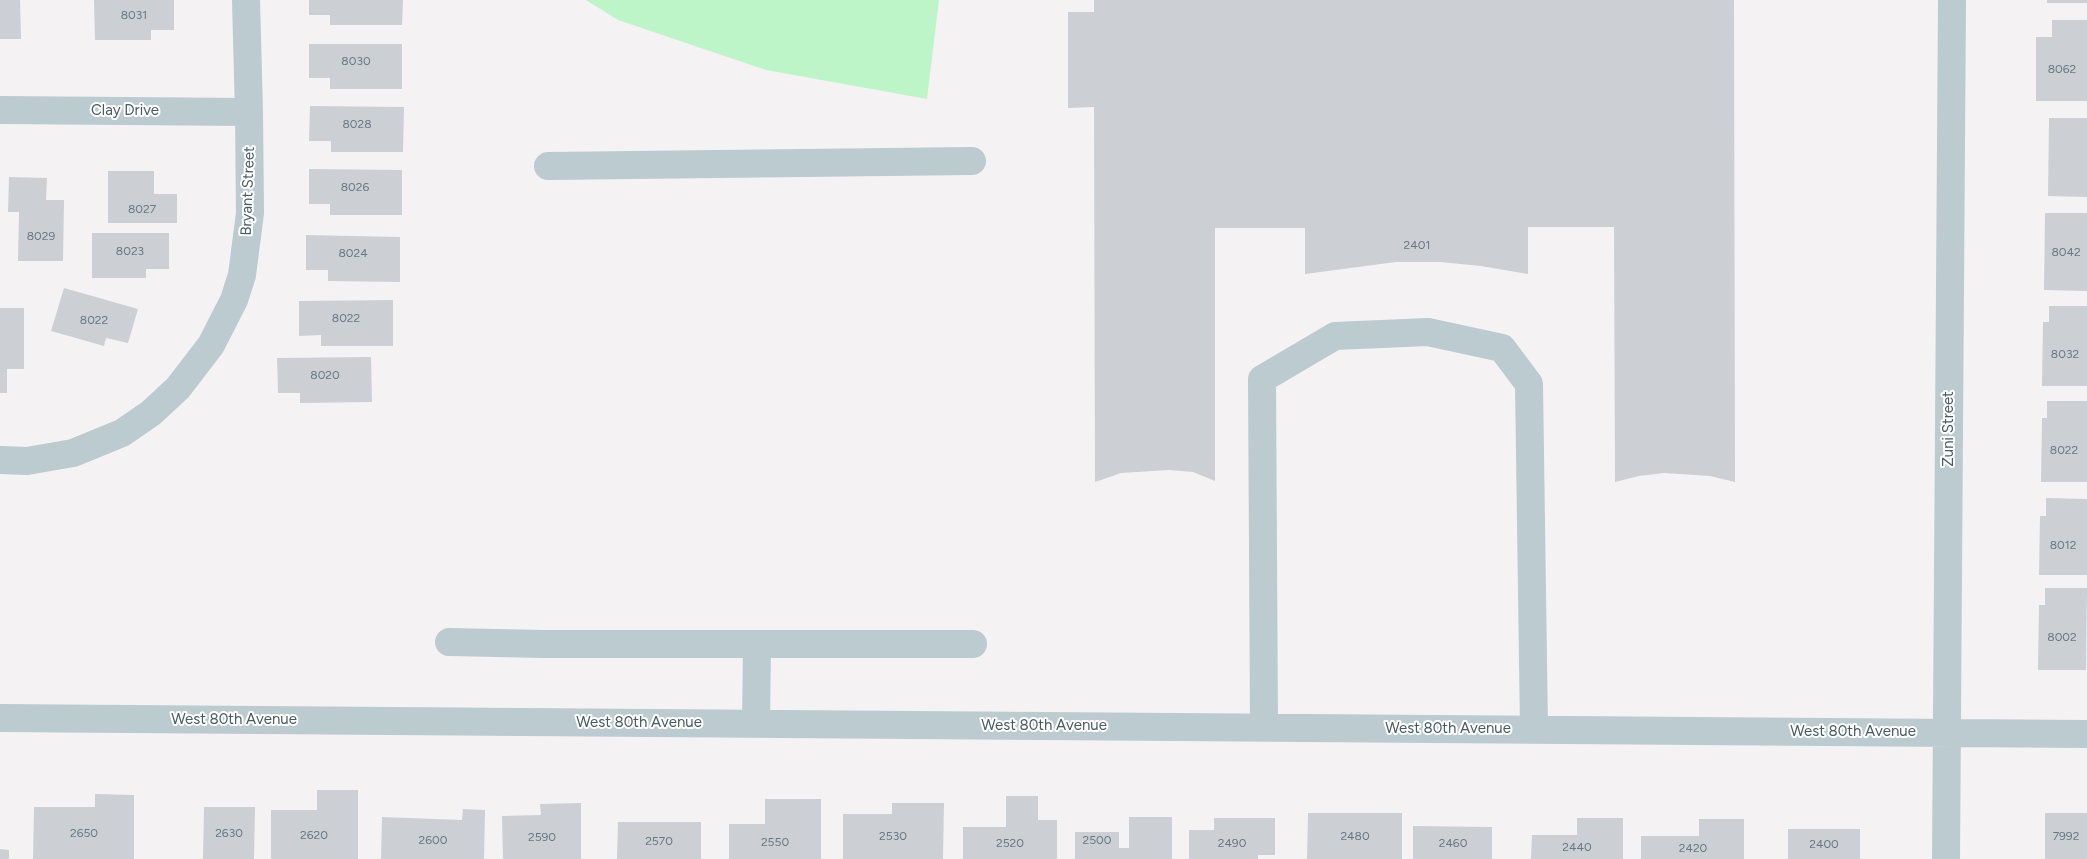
<!DOCTYPE html>
<style>
body{margin:0}
canvas{display:block;background:#f4f2f2}
</style>
<canvas width="2087" height="859"></canvas>
<script>
const context = document.querySelector('canvas').getContext('2d');
context.lineJoin = 'round';
function fillPath(path, color) { context.fillStyle = color; context.fill(path, 'evenodd'); }
const poly = rows => new Path2D(rows.map(r => 'M' + r).join(''));
function strokePath(path, color, width, dash) { context.strokeStyle = color; context.lineWidth = width; context.lineCap = dash ? 'butt' : 'round'; context.setLineDash(dash || []); context.stroke(path); }
function drawText(font, color, halo, rows, align = 'center') {
  context.font = font + ' Figtree,sans-serif'; context.lineWidth = 4; context.setLineDash([]); context.textBaseline = 'middle'; context.strokeStyle = halo; context.fillStyle = color; for (const [text, x, y, turn = 0] of rows) {
    context.save(); context.translate(x, y); context.rotate((+turn || 0) * Math.PI / 180); context.textAlign = isNaN(turn) ? turn : align; if (halo) context.strokeText(text, 0, 0); context.fillText(text, 0, 0); context.restore();
  }
}
fillPath(poly([
 [586,0,939,0,927,99,766,70,618,20]
]), '#bef5c8');
fillPath(poly([
 [0,0,20,0,21,39,0,39],
 [94,0,174,0,174,30,151,30,151,40,95,40],
 [309,0,403,0,402,25,330,25,330,15,309,15],
 [1094,0,1734,0,1735,482,1710,476,1664,473,1639,476,1615,482,1614,227,1528,227,1528,274,1481,266,1440,262,1396,262,1305,274,1305,228,1215,228,1215,481,1193,472,1169,470,1121,473,1095,482,1094,107,1068,108,1068,12,1094,12],
 [2047,0,2087,0,2087,3,2047,3],
 [2052,20,2087,20,2087,101,2036,101,2036,37,2052,37],
 [309,44,402,44,402,89,330,89,330,78,309,78],
 [310,106,404,107,403,152,331,152,331,141,309,141],
 [2049,118,2087,118,2087,197,2048,196],
 [309,169,402,170,402,215,330,215,330,204,309,204],
 [108,171,154,171,154,194,177,194,177,223,108,223],
 [9,177,47,178,46,200,64,200,63,261,18,261,19,212,8,212],
 [2045,213,2087,213,2087,291,2044,290],
 [92,233,169,233,169,269,146,269,146,278,92,278],
 [306,235,400,237,400,282,328,281,328,270,306,270],
 [64,288,138,309,128,343,106,338,104,346,51,331],
 [393,300,393,346,321,346,321,335,299,336,299,301],
 [2049,306,2087,306,2087,386,2042,386,2043,322,2049,322],
 [0,308,24,308,24,369,7,369,7,393,0,393],
 [371,357,372,402,300,403,300,393,278,393,277,358],
 [2047,401,2087,401,2087,482,2041,482,2042,418,2047,418],
 [2046,498,2087,499,2087,575,2039,575,2040,516,2046,516],
 [2045,588,2087,588,2086,670,2038,670,2039,605,2045,605],
 [317,790,358,790,358,859,271,859,271,810,317,810],
 [95,794,134,795,134,859,33,859,34,807,95,807],
 [1006,796,1038,796,1038,820,1057,820,1057,859,963,859,963,827,1006,827],
 [765,799,821,799,821,859,729,859,729,824,765,824],
 [581,803,581,859,503,859,502,816,541,815,540,804],
 [892,803,944,803,943,859,843,859,843,814,892,814],
 [204,807,255,807,254,859,203,859],
 [463,809,485,810,484,859,381,859,382,817,462,820],
 [1308,813,1402,813,1402,859,1307,859],
 [2045,813,2087,813,2087,859,2045,859],
 [1129,817,1172,817,1172,859,1075,859,1075,832,1119,832,1119,848,1129,848],
 [1214,818,1275,818,1275,855,1258,855,1258,859,1189,859,1189,830,1214,830],
 [1577,818,1623,818,1623,859,1531,859,1532,835,1577,835],
 [1699,819,1744,819,1744,859,1641,859,1641,836,1699,836],
 [618,822,701,822,701,859,617,859],
 [1413,826,1492,827,1492,859,1413,859],
 [1788,829,1860,829,1860,859,1788,859],
 [0,849,9,850,9,859,0,859]
]), '#ccd0d5');
strokePath(poly([
 [0,110,249,112],
 [548,166,972,161],
 [0,460,27,461,73,453,122,433,151,413,178,388,211,345,234,300,242,275,250,213,249,112,246,0],
 [449,642,543,644,757,644,756,724],
 [757,644,973,644],
 [0,718,2087,734],
 [1264,727,1262,379,1335,336,1428,332,1502,348,1529,384,1534,729],
 [1946,859,1952,0]
]), '#bccbd0', 28);
drawText('12px', '#68787f', null, [
 ["8031",134,15],
 ["8030",356,61],
 ["8062",2062,69],
 ["8028",357,124],
 ["8026",355,187],
 ["8027",142,209],
 ["8029",41,236],
 ["2401",1417,245],
 ["8023",130,251],
 ["8042",2066,252],
 ["8024",353,253],
 ["8022",346,318],
 ["8022",94,320],
 ["8032",2065,354],
 ["8020",325,375],
 ["8022",2064,450],
 ["8012",2063,545],
 ["8002",2062,637],
 ["2650",84,833],
 ["2630",229,833],
 ["2620",314,835],
 ["2530",893,836],
 ["2480",1355,836],
 ["7992",2066,836],
 ["2590",542,837],
 ["2600",433,840],
 ["2500",1097,840],
 ["2570",659,841],
 ["2550",775,842],
 ["2520",1010,843],
 ["2490",1232,843],
 ["2460",1453,843],
 ["2400",1824,844],
 ["2440",1577,847],
 ["2420",1693,848]
]);
drawText('15px', '#475b62', '#fff', [
 ["Clay Drive",125,111],
 ["Bryant Street",248,191,-88],
 ["Zuni Street",1949,429,-90],
 ["West 80th Avenue",234,720],
 ["West 80th Avenue",639,723],
 ["West 80th Avenue",1044,726],
 ["West 80th Avenue",1448,729],
 ["West 80th Avenue",1853,732]
]);
</script>
